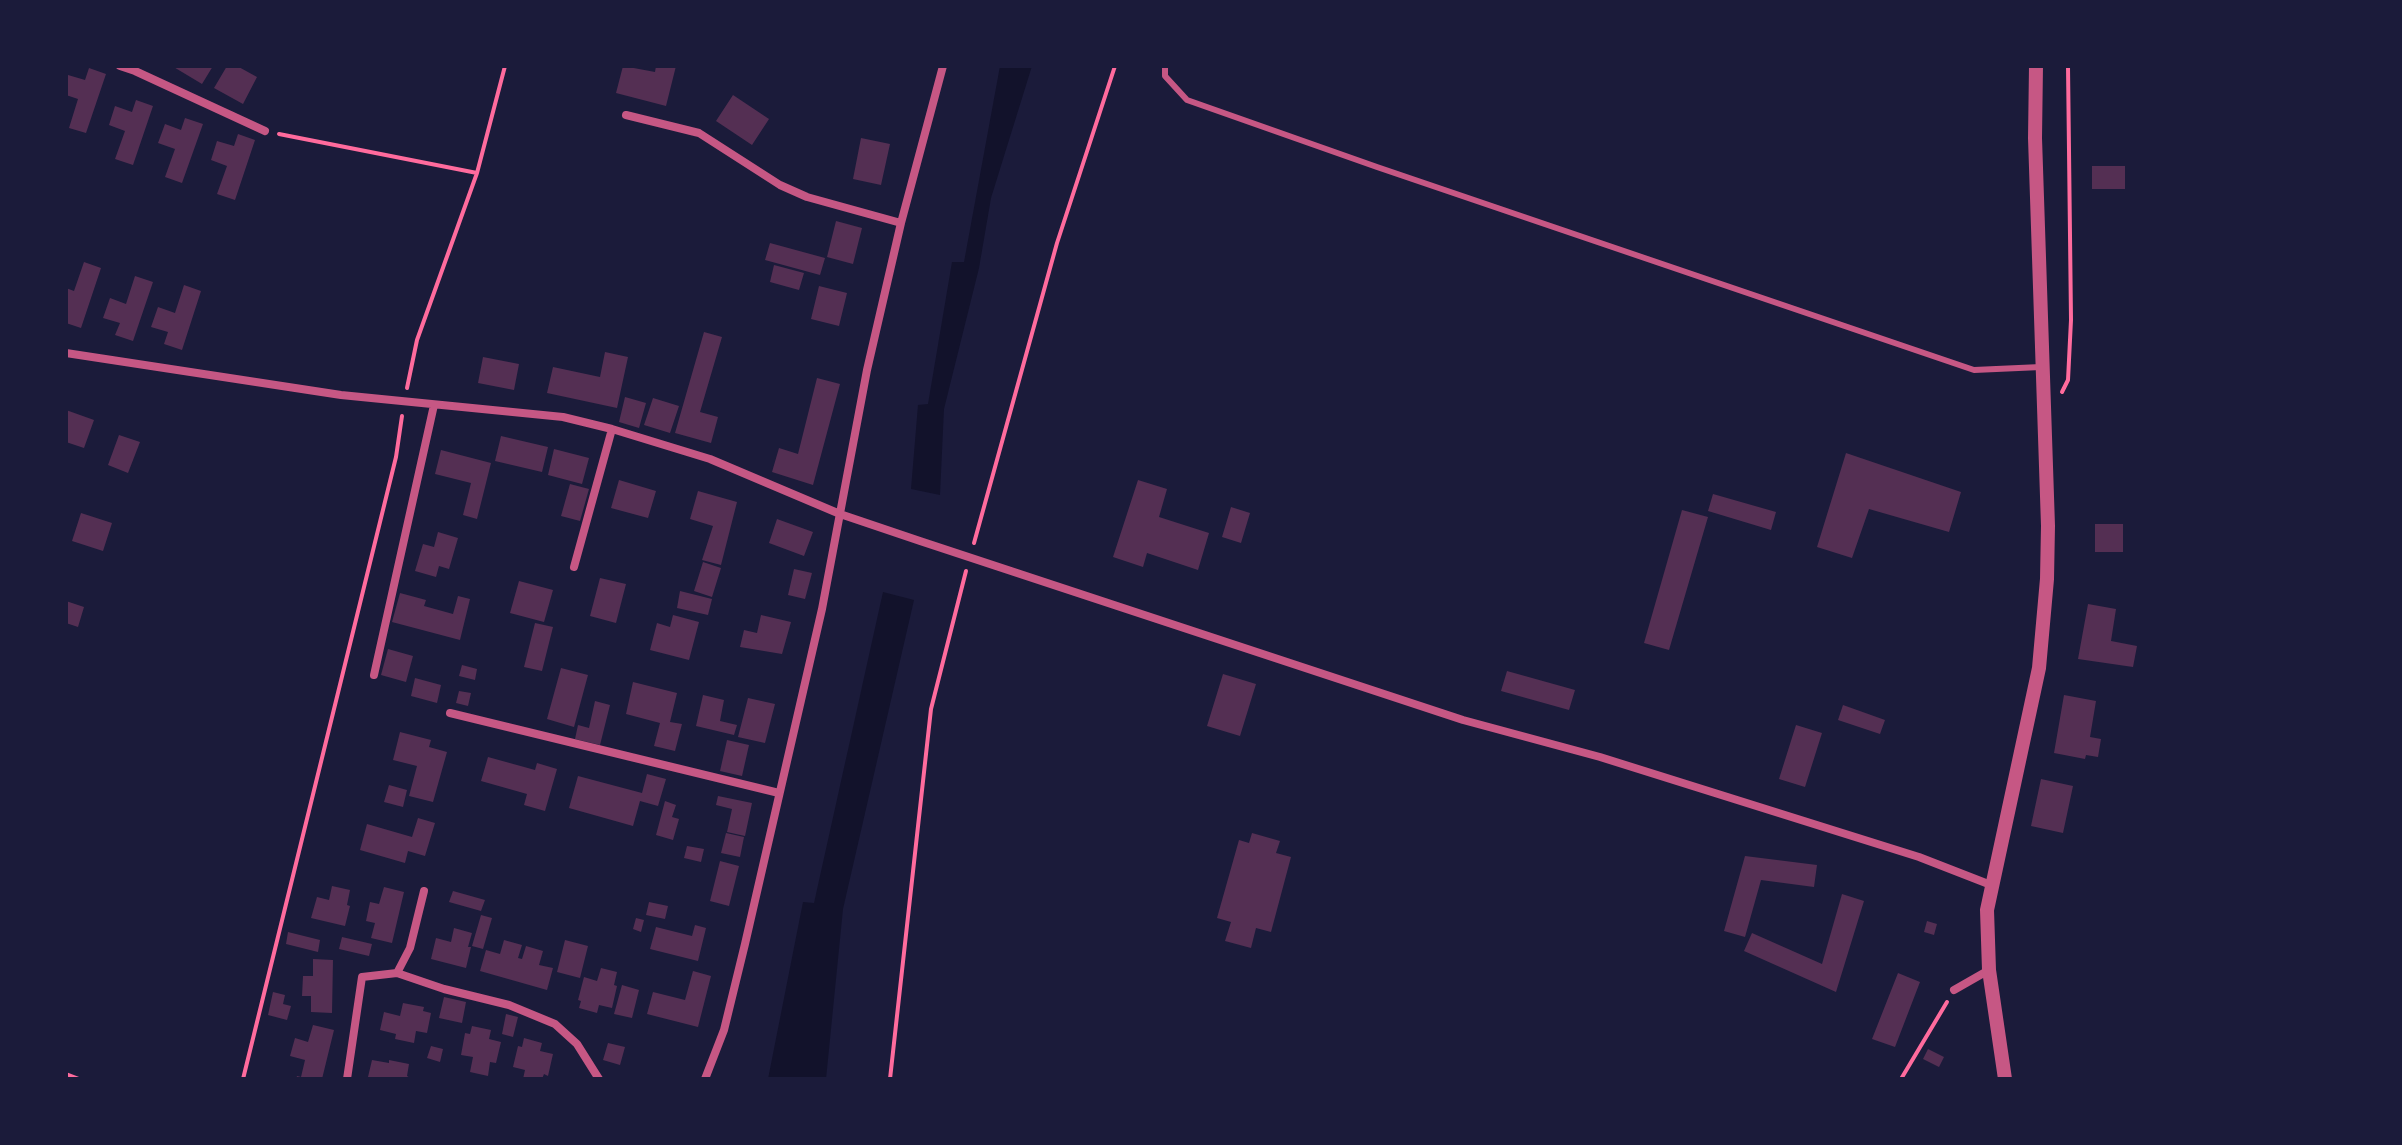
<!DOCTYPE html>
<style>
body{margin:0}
#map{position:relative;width:2402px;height:1145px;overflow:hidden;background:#1b1b3a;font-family:"Asap Condensed",sans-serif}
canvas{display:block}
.frame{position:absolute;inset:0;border:68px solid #1b1b3a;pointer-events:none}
</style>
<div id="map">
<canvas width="2402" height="1145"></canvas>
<div class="frame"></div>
</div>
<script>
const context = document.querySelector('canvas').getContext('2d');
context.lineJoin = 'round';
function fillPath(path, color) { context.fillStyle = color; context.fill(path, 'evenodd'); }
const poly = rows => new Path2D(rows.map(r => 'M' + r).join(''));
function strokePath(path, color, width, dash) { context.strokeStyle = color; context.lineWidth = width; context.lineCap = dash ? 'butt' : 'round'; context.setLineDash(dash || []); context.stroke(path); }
fillPath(poly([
 [1000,66,1032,66,991,198,979,268,944,409,940,495,911,489,918,405,928,404,952,262,964,262],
 [883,592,914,600,843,909,826,1079,768,1079,803,902,814,903]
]), '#12122b');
fillPath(poly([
 [172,66,213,66,202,84],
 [227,66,237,66,257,77,243,104,214,88],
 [623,66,655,72,656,66,676,66,666,106,616,93],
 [89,68,106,74,86,133,69,128,78,99,66,95,66,81,68,75,85,80],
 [733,95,769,119,752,145,716,121],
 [136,100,153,106,133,165,115,159,125,131,109,125,115,106,132,112],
 [185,118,203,124,182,183,165,177,175,149,158,143,165,124,181,130],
 [238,134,255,140,235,200,217,194,227,166,211,160,217,141,234,146],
 [861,138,890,144,881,185,853,179],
 [2092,166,2125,166,2125,189,2092,189],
 [836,221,862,228,853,264,827,257],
 [770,243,825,258,820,275,765,260],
 [84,262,101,268,81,328,66,323,68,310,66,309,66,288,74,291],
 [774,265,804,273,799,290,770,282],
 [135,276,153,282,133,341,115,335,120,323,103,318,110,298,126,304],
 [184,285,201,291,182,350,164,344,168,332,151,327,158,307,175,313],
 [819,286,847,293,839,326,811,319],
 [704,332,722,337,700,412,718,417,711,443,675,433],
 [605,352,628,357,617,408,547,393,553,367,600,377],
 [483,357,519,364,514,390,478,383],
 [817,378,840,384,813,485,772,472,779,448,798,454],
 [625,397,646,403,639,428,619,422],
 [653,398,679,406,670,433,644,425],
 [66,410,94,420,84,448,66,442],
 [119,435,140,442,128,473,108,465],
 [501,436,548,447,542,472,495,461],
 [554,449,589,458,582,484,548,475],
 [441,450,491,463,477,519,463,515,471,483,435,474],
 [1846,453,1961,492,1949,532,1869,509,1852,558,1817,547],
 [619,480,656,491,648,518,611,508],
 [1138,480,1167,489,1159,517,1209,533,1198,570,1147,553,1143,567,1113,557],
 [570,484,589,489,580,521,561,516],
 [698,491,737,502,721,565,702,560,713,526,690,519],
 [1713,494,1776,512,1771,530,1708,511],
 [1231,507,1250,513,1241,543,1222,537],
 [1682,510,1708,517,1669,650,1644,643],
 [81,513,112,523,103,551,72,541],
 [777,519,813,532,804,556,769,543],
 [2095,524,2123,524,2123,552,2095,552],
 [438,532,458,538,449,569,439,566,436,577,415,571,423,544,434,547],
 [703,562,721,568,712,597,694,591],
 [794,569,812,573,805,599,788,595],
 [600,578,626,584,616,623,590,616],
 [519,581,553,590,544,622,510,613],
 [680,591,712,599,708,615,677,608],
 [400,593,426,600,424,606,453,614,458,596,470,599,460,640,392,622],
 [66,601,84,607,78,627,66,623],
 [2088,604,2116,609,2111,641,2137,646,2133,667,2078,659],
 [673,615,699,622,689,660,650,650,657,623,670,627],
 [761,615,791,622,782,654,740,647,744,630,757,633],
 [535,623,553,627,542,671,524,667],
 [388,649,413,656,406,682,381,675],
 [462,665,477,669,475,680,459,676],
 [561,668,588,675,574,727,547,719],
 [1507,671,1575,690,1569,710,1501,691],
 [1223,674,1256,684,1240,736,1207,726],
 [415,678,441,685,437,703,411,696],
 [633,682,677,693,670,722,682,724,675,751,654,746,660,723,626,714],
 [459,691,471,693,468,706,456,703],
 [703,695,724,700,720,721,737,725,734,735,696,726],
 [2064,695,2096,701,2090,737,2101,739,2098,757,2086,755,2085,759,2054,753],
 [748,698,775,704,765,743,738,737],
 [595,701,610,705,600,745,575,739,578,725,589,728],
 [1843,705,1885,720,1880,734,1838,720],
 [1796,725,1822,733,1805,787,1779,779],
 [400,732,431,740,429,747,447,752,433,802,409,796,417,766,393,760],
 [727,740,749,745,742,776,720,771],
 [488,757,535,770,537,763,557,769,545,811,524,805,527,794,481,781],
 [647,774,666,779,658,806,640,801,633,826,569,808,578,776,642,793],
 [2041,779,2073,786,2063,833,2031,826],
 [389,785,407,790,403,807,384,802],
 [718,796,752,803,745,836,727,832,732,809,716,805],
 [665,801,676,805,672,817,679,819,673,840,656,835],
 [418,818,435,823,425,856,408,851,405,863,360,850,367,824,412,837],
 [726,833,744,837,740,857,721,853],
 [1252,833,1280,841,1276,853,1291,857,1271,932,1256,928,1251,948,1225,941,1231,922,1217,918,1239,840,1249,843],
 [687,846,704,849,701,862,684,858],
 [1745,856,1817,865,1814,887,1761,880,1745,937,1724,931],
 [720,861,739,866,729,906,710,901],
 [332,886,350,890,347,905,350,906,345,926,311,918,317,897,329,900],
 [384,887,404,892,392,943,371,938,375,923,366,921,370,902,379,904],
 [453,891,485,900,481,911,449,902],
 [1842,894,1864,901,1836,992,1744,951,1752,933,1822,964],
 [649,902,668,906,665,919,646,915],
 [481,915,492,918,483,949,472,946],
 [636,918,644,920,641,932,633,929],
 [1927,921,1937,924,1934,935,1924,932],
 [695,925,706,928,698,961,650,949,656,927,692,936],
 [454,928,472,933,468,947,471,947,466,968,431,959,436,938,451,942],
 [288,932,320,940,318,952,286,944],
 [342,937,372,944,369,956,339,949],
 [504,940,522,945,518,958,522,959,526,946,543,951,539,965,553,968,547,990,480,971,486,950,500,954],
 [565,940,588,946,580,978,557,972],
 [313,959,333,960,332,1013,311,1012,311,996,302,996,303,976,313,976],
 [601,968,617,972,614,985,617,986,612,1008,599,1005,597,1013,579,1008,581,1001,578,1000,584,977,597,981],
 [693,971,711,976,698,1027,647,1014,653,992,685,1000],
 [1898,973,1920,982,1895,1047,1872,1039],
 [622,985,639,990,632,1018,614,1014],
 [273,992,285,995,283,1004,291,1006,287,1020,268,1015],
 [444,997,466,1002,462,1023,439,1018],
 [403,1003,424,1007,423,1011,431,1013,427,1033,416,1031,414,1043,395,1039,396,1034,380,1030,384,1012,400,1016],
 [506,1014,518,1017,513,1037,502,1034],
 [313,1025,334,1030,322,1079,296,1079,297,1076,301,1077,305,1060,290,1056,295,1038,308,1042],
 [472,1026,491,1030,489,1039,501,1042,496,1063,490,1062,488,1076,470,1072,473,1057,461,1055,465,1033,470,1034],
 [524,1038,542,1043,540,1051,553,1054,548,1076,544,1074,542,1079,523,1079,525,1070,513,1067,518,1046,522,1047],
 [608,1043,625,1047,620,1065,603,1060],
 [431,1046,443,1049,440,1062,427,1058],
 [1928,1049,1944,1057,1939,1067,1923,1059],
 [372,1060,389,1063,389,1060,409,1064,407,1076,412,1079,368,1077]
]), '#542f53');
strokePath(poly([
 [279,134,477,173],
 [407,388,417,340,477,173,505,66],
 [2062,392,2068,380,2071,320,2068,66],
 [974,543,1057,243,1115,66],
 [66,1074,79,1079],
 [243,1079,396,457,402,416],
 [890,1079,931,709,966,571],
 [1901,1079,1947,1002]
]), '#ff6b9d', 4);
strokePath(poly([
 [1165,66,1165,76,1187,100,1377,167,1974,370,2041,367]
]), '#c65784', 6);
strokePath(poly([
 [120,66,135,71,265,131],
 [626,115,699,133,780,185,807,197,901,223],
 [66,353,341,395,563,417,612,429,710,459,840,514,920,541,1463,720,1600,757,1919,857,1991,885],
 [574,567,612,429],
 [374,675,434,405],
 [450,713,779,793],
 [397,973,410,948,424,891],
 [1954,990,1989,970],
 [347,1079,362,977,397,973,444,989,509,1005,555,1024,577,1044,599,1079],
 [705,1079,724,1030,745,944,822,609,867,370,901,223,943,66]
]), '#c65784', 8);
strokePath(poly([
 [2005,1079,1989,970,1987,910,2039,668,2047,579,2048,526,2035,138,2036,66]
]), '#c65784', 14);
</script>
